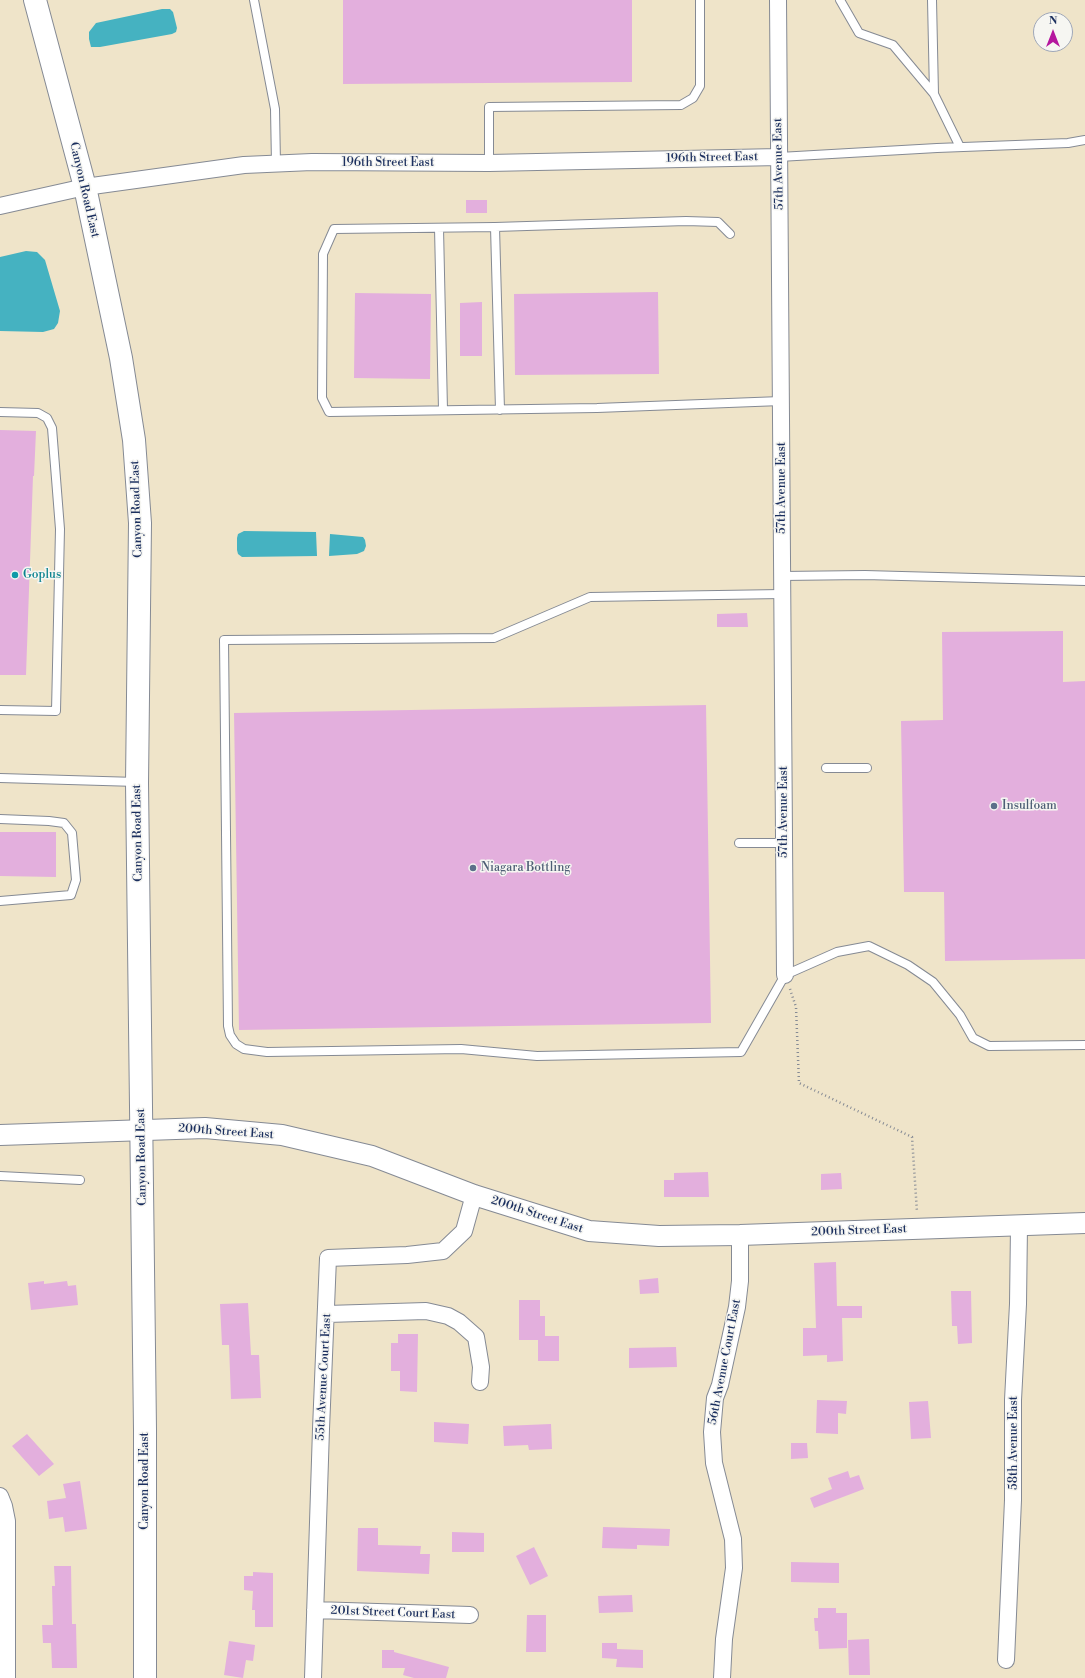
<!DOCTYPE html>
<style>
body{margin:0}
#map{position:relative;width:1085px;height:1678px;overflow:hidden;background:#efe4c9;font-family:"Libre Bodoni",serif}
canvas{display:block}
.north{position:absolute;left:1033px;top:12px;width:40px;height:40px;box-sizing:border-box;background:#f6f6f2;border:1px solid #9ea6b7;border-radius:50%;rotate:0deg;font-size:11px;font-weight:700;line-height:16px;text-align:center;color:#1b2f5e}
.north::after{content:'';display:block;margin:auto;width:14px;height:18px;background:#b5179e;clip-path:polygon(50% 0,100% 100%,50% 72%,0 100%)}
</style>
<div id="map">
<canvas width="1085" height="1678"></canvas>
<div class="north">N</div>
</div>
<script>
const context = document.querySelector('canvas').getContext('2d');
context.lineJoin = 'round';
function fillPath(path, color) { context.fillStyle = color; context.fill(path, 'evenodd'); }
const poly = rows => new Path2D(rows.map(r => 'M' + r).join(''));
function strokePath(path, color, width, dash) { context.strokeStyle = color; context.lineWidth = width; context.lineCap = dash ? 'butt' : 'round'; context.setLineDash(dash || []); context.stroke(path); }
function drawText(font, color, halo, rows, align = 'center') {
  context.font = font + ' "Libre Bodoni",serif'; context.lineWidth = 3; context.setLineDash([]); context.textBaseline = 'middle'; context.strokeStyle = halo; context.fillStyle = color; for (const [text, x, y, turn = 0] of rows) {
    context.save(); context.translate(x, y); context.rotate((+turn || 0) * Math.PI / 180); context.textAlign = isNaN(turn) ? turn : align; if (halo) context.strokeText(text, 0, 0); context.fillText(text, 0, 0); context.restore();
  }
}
fillPath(poly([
 [162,9,170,9,173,12,177,28,176,32,172,34,100,47,91,47,89,39,89,32,96,23],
 [26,251,37,252,45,260,60,311,58,323,54,329,43,332,0,331,0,257],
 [244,531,316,532,317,556,242,557,238,554,237,550,237,538,238,534],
 [330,534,363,537,365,540,366,546,364,551,357,554,329,556]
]), '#45b2c1');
fillPath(poly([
 [343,0,632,0,632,82,343,84],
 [466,200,487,200,487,213,466,213],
 [658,292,659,374,515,375,514,294],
 [355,293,431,294,430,379,354,378],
 [482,302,482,356,460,356,460,303],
 [0,430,36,431,34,476,33,476,26,675,0,675],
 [747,613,748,627,717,627,717,614],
 [1063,631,1063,682,1085,681,1085,959,945,961,944,892,904,892,901,721,943,720,942,632],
 [706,705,711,1023,239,1030,234,713],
 [0,832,56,832,56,877,0,876],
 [708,1172,709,1197,664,1197,664,1180,674,1180,674,1173],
 [841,1173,842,1189,821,1190,821,1174],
 [836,1262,837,1306,862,1306,862,1318,842,1318,843,1361,827,1362,827,1355,803,1356,803,1328,816,1328,814,1263],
 [658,1278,659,1293,640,1294,639,1280],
 [44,1281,44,1284,67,1281,68,1286,76,1285,78,1305,31,1310,28,1283],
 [951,1291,971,1291,972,1343,958,1344,957,1326,952,1326],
 [519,1300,540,1300,540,1316,545,1316,545,1336,559,1336,559,1361,538,1361,538,1340,519,1340],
 [248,1303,251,1355,259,1355,261,1398,231,1399,229,1345,222,1345,220,1304],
 [398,1334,418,1334,417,1392,400,1391,400,1371,391,1371,391,1343,398,1343],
 [676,1347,677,1367,629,1368,629,1348],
 [817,1400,847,1401,846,1414,838,1413,838,1434,816,1433],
 [928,1401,931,1438,911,1439,909,1402],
 [434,1422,469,1424,468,1444,434,1442],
 [551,1424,552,1449,529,1450,528,1445,504,1446,503,1426],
 [27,1434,54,1464,39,1476,12,1446],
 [791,1443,807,1443,808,1458,791,1459],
 [848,1471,850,1478,859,1475,864,1489,814,1508,810,1498,832,1489,828,1478],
 [80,1481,87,1529,65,1532,63,1517,49,1519,47,1501,66,1498,63,1484],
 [603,1527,670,1529,669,1546,637,1545,637,1549,602,1548],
 [358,1528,378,1528,378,1545,421,1546,420,1554,430,1554,429,1574,357,1571],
 [452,1532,484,1533,484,1552,452,1552],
 [534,1547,548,1576,530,1585,516,1556],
 [791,1562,839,1563,839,1583,791,1582],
 [54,1566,71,1566,72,1624,76,1624,77,1668,52,1668,51,1643,43,1643,42,1625,53,1625,52,1586,55,1586],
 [253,1572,273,1573,273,1627,255,1627,255,1610,252,1610,253,1591,244,1590,244,1576,253,1576],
 [632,1595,633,1612,599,1613,598,1596],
 [818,1608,836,1608,836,1613,847,1613,847,1648,819,1649,818,1631,815,1631,814,1618,818,1618],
 [527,1615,546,1615,546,1652,526,1652],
 [869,1639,870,1675,849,1675,848,1640],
 [229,1641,255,1645,253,1661,246,1660,243,1678,224,1675],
 [602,1643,617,1643,617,1654,617,1649,643,1650,643,1668,616,1667,617,1659,602,1658],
 [382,1650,394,1650,394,1652,449,1667,446,1678,414,1678,403,1675,405,1668,382,1668]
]), '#e3afdd');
const service = poly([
 [254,0,275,109,276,164],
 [840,0,859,33,893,45,934,94,960,147],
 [932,0,934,94],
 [779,157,937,148,1068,143,1085,140],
 [489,163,489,107,681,105,693,98,700,86,700,0],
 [495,227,500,410],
 [439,228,443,410],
 [730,234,718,222,686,221,495,227,334,229,323,254,322,398,329,412,597,408,781,401],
 [0,412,38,413,47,418,52,428,60,529,56,711,0,710],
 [782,576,865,575,1085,581],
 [782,594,590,597,494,638,224,640,228,1026,230,1035,236,1044,244,1049,267,1052,461,1049,537,1056,741,1052,785,975,837,952,869,946,908,965,933,982,960,1015,973,1038,989,1046,1085,1045],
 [826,768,867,768],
 [0,778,137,782],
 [0,819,49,821,64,823,72,833,76,880,71,895,0,901],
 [739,843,784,843],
 [0,1176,80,1180]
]);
const minor = poly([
 [778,0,785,975],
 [0,206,85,187,244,165,312,162,489,163,779,157],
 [327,1314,426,1311,448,1316,459,1322,476,1337,481,1367,480,1382],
 [0,1496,4,1506,7,1521,7,1678],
 [315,1610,470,1615],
 [1006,1660,1013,1500,1013,1400,1018,1304,1019,1226],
 [313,1678,321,1429,328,1258,407,1255,443,1251,464,1231,474,1195],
 [722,1678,724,1639,734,1568,733,1539,714,1463,712,1432,715,1398,720,1385,737,1307,740,1281,740,1235]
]);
const tertiary = poly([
 [0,1135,205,1128,282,1135,372,1156,474,1195,589,1231,659,1236,740,1235,1085,1223]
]);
const secondary = poly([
 [35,0,85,187,121,358,134,440,140,523,137,783,145,1430,145,1678]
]);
strokePath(service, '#858a94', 10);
strokePath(minor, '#858a94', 18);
strokePath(tertiary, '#858a94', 22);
strokePath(secondary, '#858a94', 24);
strokePath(poly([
 [790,989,796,1007,799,1083,912,1137,917,1212]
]), '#858a94', 2.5, [1, 3]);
strokePath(service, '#fff', 8);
strokePath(minor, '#fff', 16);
strokePath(tertiary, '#fff', 20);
strokePath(secondary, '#fff', 22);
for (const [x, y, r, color] of [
 [15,575,4,"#0f9aa8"],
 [994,806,4,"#5c6f8a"],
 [473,868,4,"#5c6f8a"]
]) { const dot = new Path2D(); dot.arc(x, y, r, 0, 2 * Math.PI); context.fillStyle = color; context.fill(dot); strokePath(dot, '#f6f6f2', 1.5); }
drawText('12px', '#1b2f5e', '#f6f6f2', [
 ["196th Street East",712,158,-1],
 ["196th Street East",388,163],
 ["57th Avenue East",779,164,-91],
 ["Canyon Road East",84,190,77],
 ["57th Avenue East",782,488,-90],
 ["Canyon Road East",137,509,-92],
 ["57th Avenue East",784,812,-90],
 ["Canyon Road East",138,833,-91],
 ["200th Street East",226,1132,4],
 ["Canyon Road East",142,1157,-91],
 ["200th Street East",537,1215,18],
 ["200th Street East",859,1231,-2],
 ["56th Avenue Court East",725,1362,-79],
 ["55th Avenue Court East",324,1377,-87],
 ["58th Avenue East",1014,1443,-90],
 ["Canyon Road East",145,1481,-90],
 ["201st Street Court East",393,1613,2]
]);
drawText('12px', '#0d838f', '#f6f6f2', [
 ["Goplus",23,575]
], 'left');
drawText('12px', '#4e5e75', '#f6f6f2', [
 ["Insulfoam",1002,806],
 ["Niagara Bottling",481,868]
], 'left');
</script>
